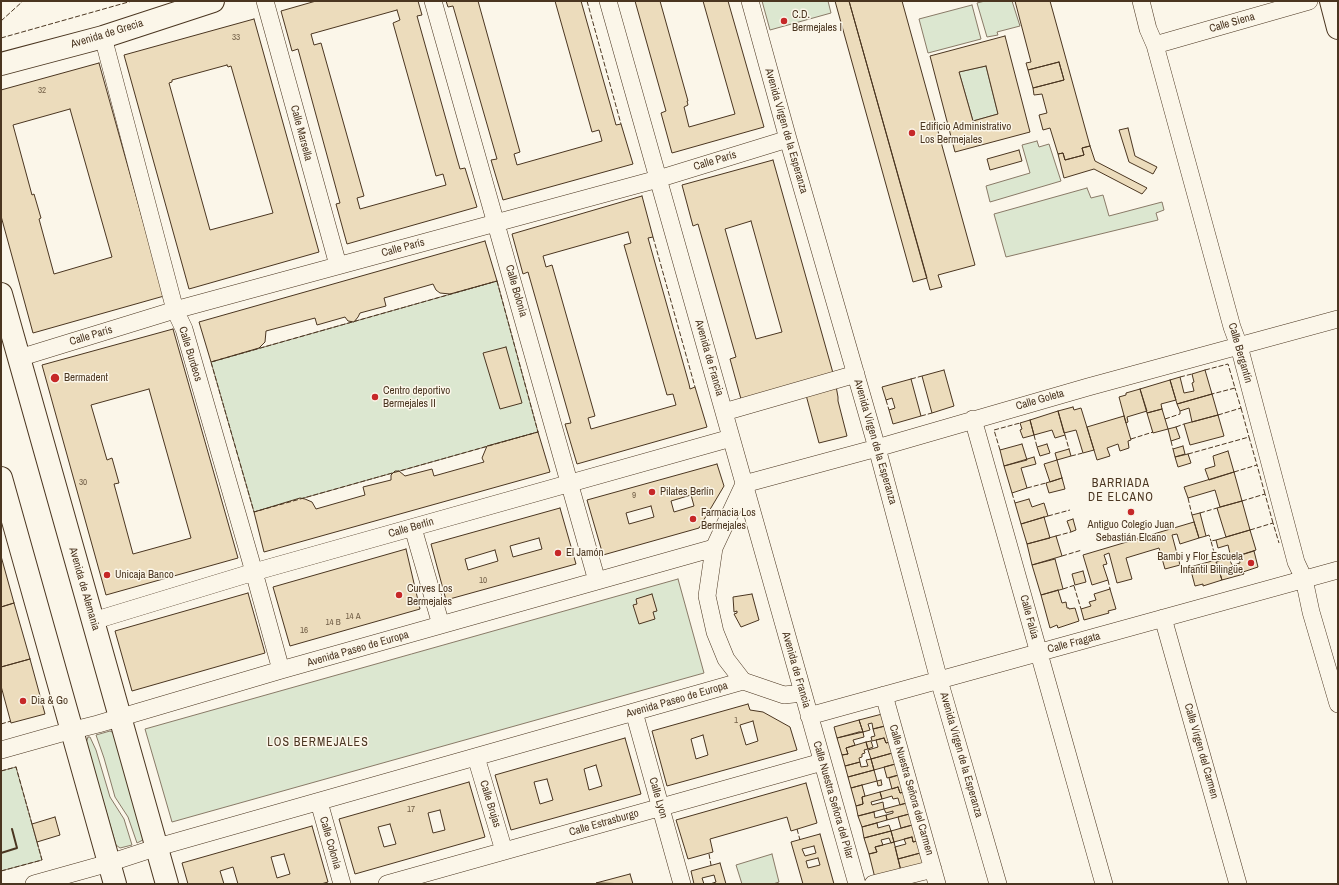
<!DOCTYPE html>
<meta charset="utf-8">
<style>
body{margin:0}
#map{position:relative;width:1339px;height:885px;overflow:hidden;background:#fbf6e9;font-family:"Archivo Narrow",sans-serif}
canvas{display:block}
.frame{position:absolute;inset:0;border:2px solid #4a3520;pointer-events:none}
</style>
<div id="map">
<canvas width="1339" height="885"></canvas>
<div class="frame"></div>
</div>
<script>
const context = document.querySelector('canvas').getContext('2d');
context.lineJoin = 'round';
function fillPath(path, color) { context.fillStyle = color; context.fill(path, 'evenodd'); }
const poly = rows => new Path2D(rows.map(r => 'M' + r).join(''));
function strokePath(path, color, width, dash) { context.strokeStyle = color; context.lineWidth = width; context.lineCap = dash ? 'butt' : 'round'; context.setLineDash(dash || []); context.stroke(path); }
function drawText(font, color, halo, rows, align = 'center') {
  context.font = font + ' "Archivo Narrow",sans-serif'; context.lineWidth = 3; context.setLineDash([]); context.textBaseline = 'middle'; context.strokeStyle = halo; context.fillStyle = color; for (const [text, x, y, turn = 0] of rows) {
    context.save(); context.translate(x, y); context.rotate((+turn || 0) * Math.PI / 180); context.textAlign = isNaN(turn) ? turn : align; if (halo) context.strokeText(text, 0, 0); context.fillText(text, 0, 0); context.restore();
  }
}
const green = poly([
 [762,1,828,1,831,13,770,30,762,1],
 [985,1,1012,1,1020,26,997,32,998,35,987,37,977,3,985,1],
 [972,5,981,39,928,53,919,19,972,5],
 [986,66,998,114,973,121,959,72,986,66],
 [1037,141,1039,147,1049,144,1061,181,990,202,986,186,1030,173,1022,145,1037,141],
 [1087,188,1091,198,1103,195,1109,216,1162,202,1164,210,1156,213,1158,220,1006,257,994,214,1087,188],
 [497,281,538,432,254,512,211,362,497,281],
 [678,579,704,673,172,822,145,729,678,579],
 [110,731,114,733,144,839,141,841,137,843,128,817,115,797,104,758,96,735,110,731],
 [88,737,90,737,96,750,110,797,124,819,132,845,120,848,116,845,86,743,88,737],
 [16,767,42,860,1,871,1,771,16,767],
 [772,854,779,882,773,884,742,884,736,865,772,854]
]);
fillPath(green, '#dce7d0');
strokePath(green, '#887966', 1);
const building = poly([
 [316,1,418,1,422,15,417,16,456,155,460,169,465,168,477,207,347,244,336,204,340,203,298,49,292,51,281,11,316,1],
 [397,10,400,20,393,23,436,176,443,174,446,185,360,209,357,198,364,196,321,43,314,45,311,34,397,10],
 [446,1,478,1,520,152,514,154,517,165,602,141,599,130,592,132,555,1,581,1,616,125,621,124,633,164,503,200,491,160,497,159,453,6,448,7,446,1],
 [635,1,660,1,688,101,687,101,688,105,684,107,689,127,735,114,703,1,728,1,764,127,672,153,661,113,666,111,635,1],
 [835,1,849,1,927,278,913,282,835,1],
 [849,1,902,1,975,265,938,275,942,287,930,290,849,1],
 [1015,1,1050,1,1090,146,1082,148,1084,155,1065,160,1063,153,1058,154,1050,128,1043,130,1039,115,1047,113,1042,94,1034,95,1033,88,1064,80,1059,62,1028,70,1026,63,1031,62,1015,1],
 [254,19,319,252,189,289,124,55,254,19],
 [227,65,228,67,231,66,273,213,210,230,169,83,172,82,172,80,227,65],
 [1005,36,1030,132,955,152,930,56,1005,36],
 [986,66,998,114,973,121,959,72,986,66],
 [1059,62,1064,80,1033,88,1028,70,1059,62],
 [99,63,164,296,33,333,1,216,1,90,99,63],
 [70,109,112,257,54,274,39,219,41,218,34,194,32,195,13,125,70,109],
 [1128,128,1135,156,1157,167,1153,174,1129,162,1119,130,1128,128],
 [1090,146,1095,161,1147,188,1142,194,1094,169,1064,178,1058,154,1063,153,1065,160,1084,155,1082,148,1090,146],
 [1019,150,1022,161,990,170,987,159,1019,150],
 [773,160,833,373,741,399,730,359,736,357,698,224,693,226,682,185,773,160],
 [751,221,782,332,756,339,725,229,751,221],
 [642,196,653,237,648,238,689,384,690,389,695,387,707,427,577,464,565,424,571,423,528,272,523,274,512,234,642,196],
 [628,232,631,243,624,245,667,395,673,394,676,405,591,429,588,418,595,416,552,265,546,267,543,256,628,232],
 [485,241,497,281,450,294,440,293,436,290,433,284,384,298,386,306,360,313,358,317,354,322,348,321,345,317,317,325,315,318,266,331,265,342,259,348,211,362,199,322,485,241],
 [173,329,238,558,106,595,42,365,173,329],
 [149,389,191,538,133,554,114,484,119,483,112,458,107,460,91,405,149,389],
 [506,347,522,403,500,409,483,353,506,347],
 [944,370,954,406,932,413,922,376,944,370],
 [1205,370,1212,394,1177,404,1170,380,1180,377,1184,393,1194,391,1192,383,1194,382,1192,374,1205,370],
 [911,379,921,416,893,424,889,410,895,408,892,398,886,400,882,387,911,379],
 [1170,380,1176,400,1161,404,1162,409,1147,413,1140,389,1170,380],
 [836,386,838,397,838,401,847,436,819,443,806,395,836,386],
 [1140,389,1147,411,1127,417,1128,422,1126,423,1119,397,1126,395,1126,393,1140,389],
 [1212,394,1218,415,1192,422,1189,408,1180,411,1177,404,1212,394],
 [1073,407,1074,410,1081,408,1094,450,1083,453,1076,430,1064,433,1058,411,1073,407],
 [1162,409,1168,429,1153,433,1147,413,1162,409],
 [1058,411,1065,435,1055,438,1052,430,1034,435,1030,420,1058,411],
 [1218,415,1224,436,1190,445,1184,424,1218,415],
 [1124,416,1131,440,1128,441,1129,448,1120,451,1118,444,1107,448,1110,456,1097,460,1087,427,1124,416],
 [1030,420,1034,435,1023,438,1020,430,1022,429,1020,423,1030,420],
 [1176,427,1180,438,1171,441,1168,429,1176,427],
 [538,432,550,472,264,552,254,512,300,498,305,499,312,502,316,509,365,495,363,487,391,480,391,475,395,471,399,471,405,476,432,469,434,476,484,462,482,458,487,446,538,432],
 [1022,444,1027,460,1004,466,1000,450,1022,444],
 [1047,444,1050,453,1040,456,1037,447,1047,444],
 [1183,446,1185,454,1175,457,1173,449,1183,446],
 [1069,449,1071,456,1057,460,1055,453,1069,449],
 [1228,451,1234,472,1209,480,1205,469,1215,466,1213,456,1228,451],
 [1188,454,1191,463,1178,467,1175,457,1188,454],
 [1034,457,1036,464,1021,468,1027,488,1012,493,1004,466,1034,457],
 [1057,460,1062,478,1050,482,1044,464,1057,460],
 [717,464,724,486,699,528,603,555,587,500,717,464],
 [691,495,694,506,674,512,671,501,691,495],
 [651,506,654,517,629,524,626,513,651,506],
 [1234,472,1242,501,1220,507,1215,490,1188,498,1184,487,1234,472],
 [1062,478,1065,489,1049,493,1046,483,1062,478],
 [1029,499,1032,507,1044,503,1048,516,1021,524,1015,503,1029,499],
 [1242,501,1250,530,1226,537,1217,508,1242,501],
 [560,508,576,564,446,600,431,544,560,508],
 [539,538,542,549,513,557,510,546,539,538],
 [495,550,498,561,468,570,465,559,495,550],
 [1200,513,1206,536,1199,538,1192,515,1200,513],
 [1044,517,1050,538,1027,544,1021,524,1044,517],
 [1073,519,1076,530,1071,532,1067,521,1073,519],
 [1194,522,1199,538,1180,544,1177,534,1172,535,1180,565,1165,569,1159,548,1126,558,1132,579,1117,583,1109,553,1104,555,1107,564,1103,565,1108,580,1092,585,1083,555,1194,522],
 [1250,530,1256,550,1231,558,1228,545,1218,548,1216,540,1250,530],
 [1056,536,1062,556,1032,565,1027,544,1056,536],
 [406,549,420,609,290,646,273,587,406,549],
 [1254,551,1258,567,1243,572,1244,574,1222,580,1216,562,1229,558,1232,565,1240,563,1238,556,1254,551],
 [1,556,14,603,1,607,1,556],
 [1055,559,1063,589,1041,595,1032,565,1055,559],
 [1216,560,1222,580,1203,586,1203,584,1195,586,1190,567,1216,560],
 [1083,571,1086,582,1075,585,1072,574,1083,571],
 [1110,589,1116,609,1108,611,1109,613,1084,620,1081,609,1091,606,1089,602,1096,600,1094,594,1110,589],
 [1058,590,1062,603,1066,602,1067,608,1069,608,1069,609,1075,608,1079,621,1058,628,1057,625,1050,628,1041,595,1058,590],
 [248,593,265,653,132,691,115,631,248,593],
 [652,594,657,611,653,612,655,619,639,624,633,605,637,604,636,599,652,594],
 [752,594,759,620,741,627,734,614,737,613,737,611,734,612,733,597,752,594],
 [14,603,30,659,1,667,1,607,14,603],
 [30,659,45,714,11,723,1,686,1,667,30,659],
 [748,704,750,710,763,712,790,727,797,750,667,786,652,731,748,704],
 [753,721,758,741,746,745,740,725,753,721],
 [703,735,708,755,696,759,691,739,703,735],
 [886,713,889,725,873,729,872,723,868,724,870,730,863,732,859,720,886,713],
 [859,720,863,732,837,738,834,727,859,720],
 [889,725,893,741,886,743,884,738,872,741,871,737,875,736,873,729,889,725],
 [859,732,863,732,864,737,853,740,855,745,846,748,848,754,842,755,837,738,859,732],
 [625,738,641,794,511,830,495,775,625,738],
 [596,765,602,786,589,790,584,769,596,765],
 [547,779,553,800,540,804,534,782,547,779],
 [884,738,886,743,893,741,896,752,871,759,868,750,878,747,876,740,884,738],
 [871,741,873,747,868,749,866,742,871,741],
 [866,742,868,749,864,750,865,753,862,754,862,757,859,758,860,762,845,766,842,755,848,754,846,748,866,742],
 [896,752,899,763,874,770,871,759,896,752],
 [871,759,874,770,848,777,845,766,860,762,861,767,868,766,866,760,871,759],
 [899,763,902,774,887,778,884,767,899,763],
 [874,770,877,781,851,788,848,777,874,770],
 [902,774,907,791,900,793,898,787,892,789,889,778,902,774],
 [881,780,882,785,878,786,877,781,881,780],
 [469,782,485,837,355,874,339,819,469,782],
 [440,810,445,830,433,833,428,813,440,810],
 [390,824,396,844,384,847,378,827,390,824],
 [806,783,817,823,791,831,787,817,710,839,713,852,688,859,676,820,806,783],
 [862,785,865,796,862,797,863,804,856,806,851,788,862,785],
 [898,787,900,793,907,791,910,802,900,805,898,798,893,799,892,796,882,799,880,792,898,787],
 [880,792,882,799,871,802,872,805,883,802,884,809,858,816,856,806,863,804,862,797,880,792],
 [910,802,913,813,887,820,886,815,893,813,893,811,886,813,884,809,910,802],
 [874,812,875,818,886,815,887,820,862,827,858,816,874,812],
 [913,813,916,824,901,828,898,817,913,813],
 [55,817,60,835,37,842,32,824,55,817],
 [877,823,878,828,889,825,891,831,864,838,862,827,877,823],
 [916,824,921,840,913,842,912,837,894,842,891,831,916,824],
 [312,826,328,882,321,884,238,884,233,867,220,871,224,884,188,884,182,863,312,826],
 [284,854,290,874,277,878,271,857,284,854],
 [891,831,894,842,891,843,889,838,881,840,883,845,875,847,877,852,869,854,864,838,891,831],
 [820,834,834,884,803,884,791,842,820,834],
 [814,846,816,853,805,856,802,849,814,846],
 [818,858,820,865,808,868,806,861,818,858],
 [912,837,913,842,921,840,924,852,898,859,895,847,906,844,904,839,912,837],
 [894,842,901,871,875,878,869,854,877,852,875,847,894,842],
 [924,852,927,864,901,871,898,859,924,852],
 [720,863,726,884,710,884,716,882,714,875,702,878,704,884,694,884,691,871,720,863],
 [630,874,633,884,596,883,630,874]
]);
fillPath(building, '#ecdcbc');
strokePath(building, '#4a3520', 1);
const minor = poly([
 [265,1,338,265],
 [433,1,597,581],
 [608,1,857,884],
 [750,1,788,139,877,448,939,680,998,884],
 [1141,1,1148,29,1155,45,1232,327,1239,346,1296,562,1304,579,1311,612,1338,704],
 [103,37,175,310,184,329,254,572,281,670],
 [1155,45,1309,1],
 [19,358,175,310,658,179,788,139],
 [724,412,856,374],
 [973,419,1104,884],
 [413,528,441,625],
 [1163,618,1238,884],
 [93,621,254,572,731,438],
 [803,693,784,695,743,681,726,659,715,632,707,596,714,548,744,484,877,448,1088,387,1338,319],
 [884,695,937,884],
 [634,712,682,884],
 [809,716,1338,570],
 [1,750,58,734,98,724,281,670,714,548],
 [476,757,504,851],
 [319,802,342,884],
 [34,884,109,863,158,847,743,681],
 [387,884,822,762],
 [873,884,933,869]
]);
const major = poly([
 [1331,1,1338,28],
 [1,64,103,37,213,1],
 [1,294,167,884],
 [1,478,115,884]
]);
strokePath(minor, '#4a3520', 18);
strokePath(major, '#4a3520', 24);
strokePath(minor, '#fbf6e9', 17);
strokePath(major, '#fbf6e9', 22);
strokePath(poly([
 [587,1,621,124],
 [1,21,23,1],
 [1,38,132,1],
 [653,237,695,387],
 [497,281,538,432,254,512,211,362,497,281],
 [1205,370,1228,364,1235,388,1212,394],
 [1180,377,1192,374],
 [911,379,922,376],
 [886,400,889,410],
 [1241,408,1249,437],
 [1218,415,1241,408,1235,388],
 [921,416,932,413],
 [1165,419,1180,414,1180,411],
 [1176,427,1184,424],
 [1034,435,1037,447],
 [1065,435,1069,449],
 [1131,439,1153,432],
 [1171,441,1173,449],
 [1000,450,994,430,1020,423],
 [1188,454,1249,437,1257,465],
 [1071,456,1083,453],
 [1234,472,1257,465,1265,494],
 [1027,488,1046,483],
 [1012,493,1015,503],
 [1188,498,1192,515],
 [1242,501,1265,494,1273,523],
 [1200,513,1217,508],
 [1048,516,1070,510],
 [1250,530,1273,523,1279,543],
 [1056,536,1071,532],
 [1206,536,1209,535,1211,541],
 [1062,556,1082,550],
 [1216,560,1211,541,1216,540],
 [1108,580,1110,589],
 [1074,586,1081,609],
 [1063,589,1075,585],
 [1,724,11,721],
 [1,771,16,767,32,824],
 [797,829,800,840],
 [709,854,711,865],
 [1,871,42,860,37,842]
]), '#4a3520', 1, [5, 2]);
strokePath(poly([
 [1,853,17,848,12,829]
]), '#4a3520', 2);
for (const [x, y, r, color] of [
 [784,21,4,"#c62828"],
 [912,133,4,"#c62828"],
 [55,378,5,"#c62828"],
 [375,397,4,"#c62828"],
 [652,492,4,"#c62828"],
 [1131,512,4,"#c62828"],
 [693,519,4,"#c62828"],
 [558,553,4,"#c62828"],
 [1251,563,4,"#c62828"],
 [107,575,4,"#c62828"],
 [399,595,4,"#c62828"],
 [23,701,4,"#c62828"]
]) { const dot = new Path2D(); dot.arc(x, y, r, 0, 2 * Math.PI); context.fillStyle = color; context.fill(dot); strokePath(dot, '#fbf6e9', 1.5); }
drawText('9px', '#725f47', null, [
 ["33",236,38],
 ["32",42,91],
 ["30",83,483],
 ["9",634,496],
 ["10",483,581],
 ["14 A",353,617],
 ["14 B",333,623],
 ["16",304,631],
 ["1",736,721],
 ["17",411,810]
]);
drawText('11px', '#4a3520', '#fbf6e9', [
 ["C.D.",792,15],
 ["Bermejales I",792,28],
 ["Edificio Administrativo",920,127],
 ["Los Bermejales",920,140],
 ["Bermadent",64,378],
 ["Centro deportivo",383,391],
 ["Bermejales II",383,404],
 ["Pilates Berlín",660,492],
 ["Farmacia Los",701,513],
 ["Bermejales",701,526],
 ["Antiguo Colegio Juan",1131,525,"center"],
 ["Sebastián Elcano",1131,538,"center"],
 ["El Jamón",566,553],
 ["Bambi y Flor Escuela",1243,557,"right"],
 ["Infantil Bilingüe",1243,570,"right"],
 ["Unicaja Banco",115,575],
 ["Curves Los",407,589],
 ["Bermejales",407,602],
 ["Dia & Go",31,701]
], 'left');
drawText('11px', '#4a3520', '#fbf6e9', [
 ["Calle Siena",1232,23,-16],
 ["Avenida de Grecia",107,34,-17],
 ["Avenida Virgen de la Esperanza",786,131,74],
 ["Calle Marsella",301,133,75],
 ["Calle París",715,161,-17],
 ["Calle París",403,248,-15],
 ["Calle Bolonia",516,291,74],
 ["Calle París",91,336,-17],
 ["Calle Bergantín",1240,353,74],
 ["Calle Burdeos",190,354,73],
 ["Avenida de Francia",709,358,74],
 ["Calle Goleta",1040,400,-16],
 ["Avenida Virgen de la Esperanza",875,442,74],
 ["Calle Berlín",411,528,-16],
 ["Avenida de Alemania",84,589,74],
 ["Calle Falúa",1029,617,75],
 ["Calle Fragata",1074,643,-15],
 ["Avenida Paseo de Europa",358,649,-16],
 ["Avenida de Francia",796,670,74],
 ["Avenida Paseo de Europa",677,700,-16],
 ["Calle Virgen del Carmen",1201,751,74],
 ["Avenida Virgen de la Esperanza",961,755,74],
 ["Calle Nuestra Señora del Carmen",911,790,74],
 ["Calle Lyon",658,798,74],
 ["Calle Nuestra Señora del Pilar",833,800,74],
 ["Calle Brujas",490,804,73],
 ["Calle Estrasburgo",604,823,-16],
 ["Calle Colonia",330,843,74]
]);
context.letterSpacing = '1px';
drawText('12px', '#4a3520', '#fbf6e9', [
 ["BARRIADA",1121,484],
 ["DE ELCANO",1121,498],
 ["LOS BERMEJALES",318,743]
]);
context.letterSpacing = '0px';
</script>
